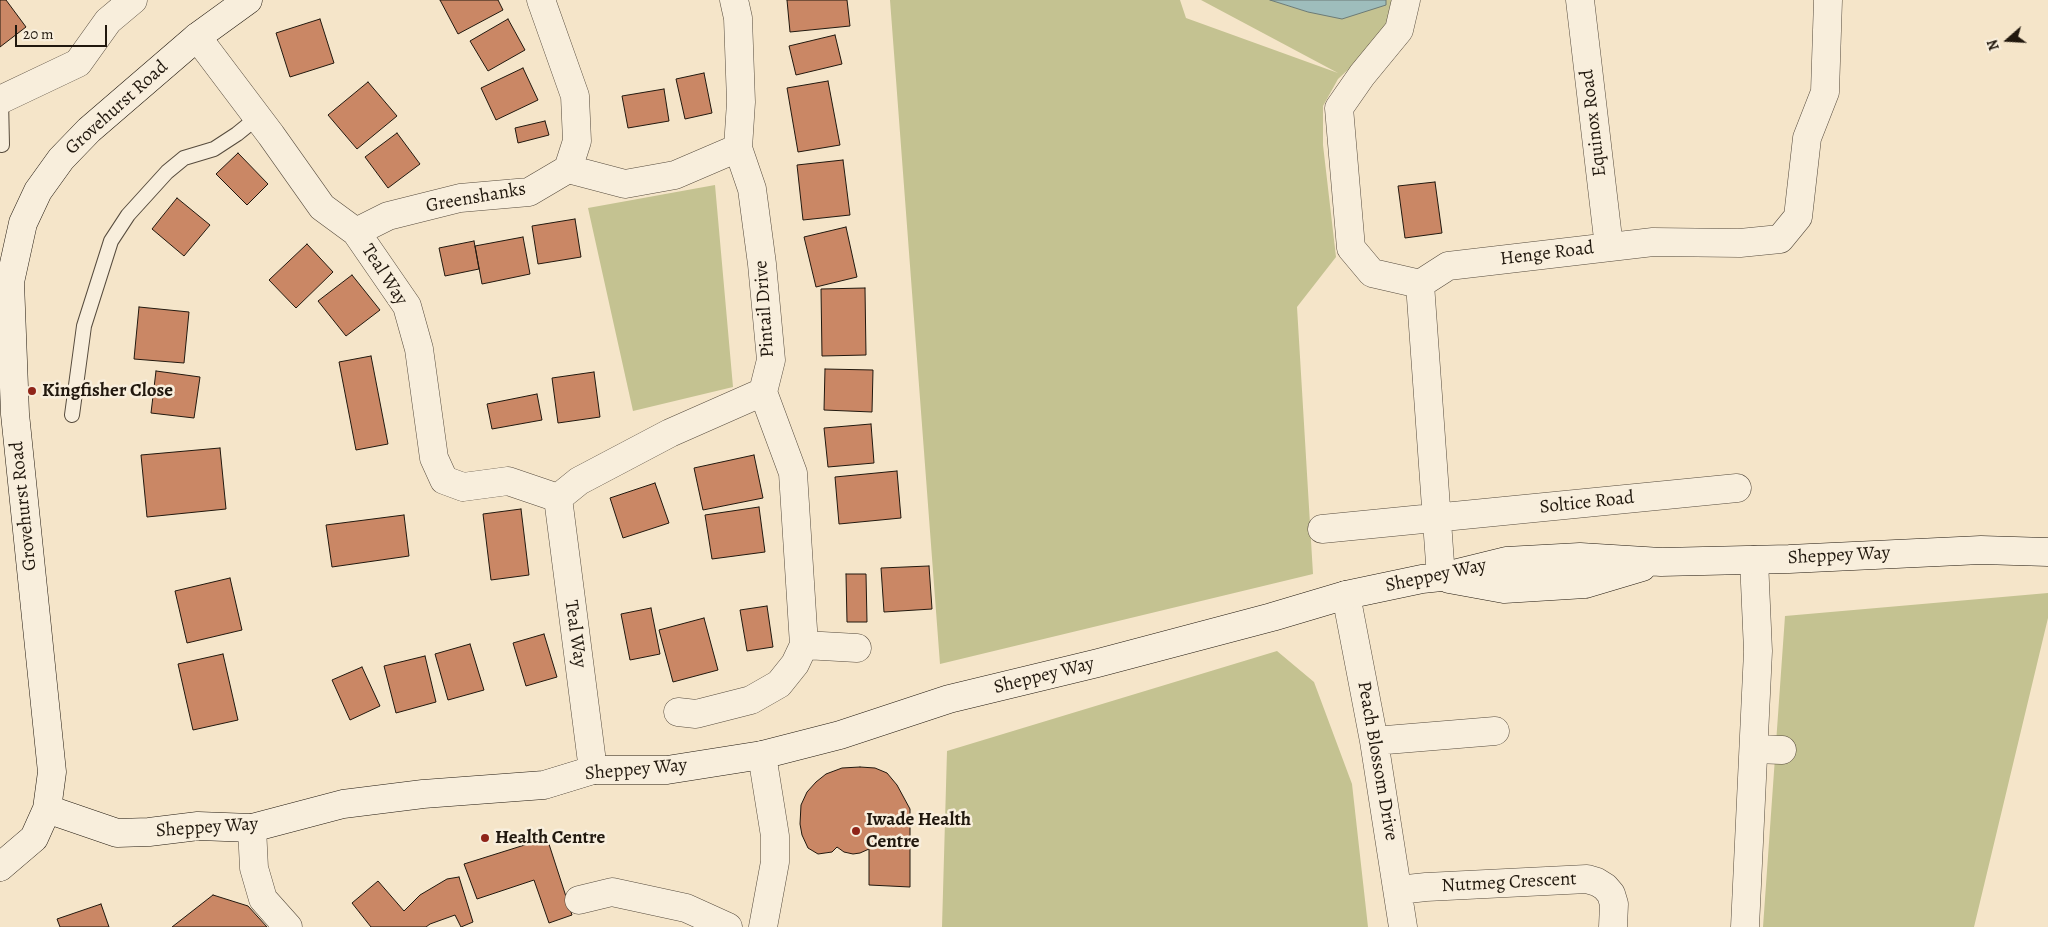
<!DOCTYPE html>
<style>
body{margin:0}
#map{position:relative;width:2048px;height:927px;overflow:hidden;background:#f5e5c9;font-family:Alegreya,serif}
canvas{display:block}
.north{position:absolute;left:1983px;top:15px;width:50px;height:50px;-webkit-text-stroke:4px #f8eedc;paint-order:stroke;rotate:251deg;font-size:14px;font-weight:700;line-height:20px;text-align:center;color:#21180e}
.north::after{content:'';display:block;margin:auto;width:18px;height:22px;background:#21180e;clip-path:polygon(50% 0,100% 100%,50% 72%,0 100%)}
.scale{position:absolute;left:15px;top:25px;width:92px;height:22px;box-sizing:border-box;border:2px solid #21180e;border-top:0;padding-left:6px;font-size:15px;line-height:18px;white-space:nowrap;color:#21180e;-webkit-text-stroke:4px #f8eedc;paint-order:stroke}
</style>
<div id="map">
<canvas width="2048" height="927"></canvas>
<div class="north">N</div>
<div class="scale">20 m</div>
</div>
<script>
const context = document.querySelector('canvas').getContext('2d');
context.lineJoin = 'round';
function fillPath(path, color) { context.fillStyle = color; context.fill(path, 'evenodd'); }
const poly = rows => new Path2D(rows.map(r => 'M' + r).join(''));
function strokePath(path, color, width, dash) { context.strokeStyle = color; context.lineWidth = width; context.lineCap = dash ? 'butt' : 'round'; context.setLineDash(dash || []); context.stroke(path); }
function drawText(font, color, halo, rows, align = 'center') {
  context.font = font + ' Alegreya,serif'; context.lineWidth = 5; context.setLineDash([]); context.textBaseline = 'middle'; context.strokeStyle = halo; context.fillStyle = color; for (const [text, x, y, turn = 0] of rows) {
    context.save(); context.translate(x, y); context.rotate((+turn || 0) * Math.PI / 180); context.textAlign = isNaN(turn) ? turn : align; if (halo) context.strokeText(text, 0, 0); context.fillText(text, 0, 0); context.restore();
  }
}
fillPath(poly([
 [890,0,1180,0,1186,18,1338,73,1201,0,1270,0,1308,12,1386,5,1386,0,1393,0,1383,37,1338,79,1323,106,1323,145,1336,257,1297,307,1313,574,940,664],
 [715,185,733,387,633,411,588,208],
 [2048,593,2048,618,1974,927,1763,927,1785,616],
 [1277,651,1314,682,1352,784,1368,927,942,927,947,751]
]), '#c4c291');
const water = poly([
 [1270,0,1386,0,1386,5,1342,19,1308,12,1270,0]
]);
fillPath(water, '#9ebdbc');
strokePath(water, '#6c7b76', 1);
const building = poly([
 [0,0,6,0,26,27,0,47,0,0],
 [440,0,498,0,503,10,458,34,440,0],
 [787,0,847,0,850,26,790,32,787,0],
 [320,19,334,63,290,77,276,33,320,19],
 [508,19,525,50,488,71,470,41,508,19],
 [835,35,842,64,796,75,789,46,835,35],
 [523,68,538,100,496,120,481,88,523,68],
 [704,73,712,113,685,119,676,79,704,73],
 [828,81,840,145,798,152,787,88,828,81],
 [368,82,397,116,357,149,328,115,368,82],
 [664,89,669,121,628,128,622,96,664,89],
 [545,121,549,135,518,143,515,128,545,121],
 [397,133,420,164,388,188,365,157,397,133],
 [238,153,268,184,247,205,216,174,238,153],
 [843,160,850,215,803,220,797,165,843,160],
 [1435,182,1442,233,1405,238,1398,186,1435,182],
 [177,198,210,225,184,256,152,229,177,198],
 [575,219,581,257,538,264,532,226,575,219],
 [846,227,857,277,816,287,804,237,846,227],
 [523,237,530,274,482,284,475,246,523,237],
 [474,241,479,269,445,276,439,248,474,241],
 [307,244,333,272,296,308,269,280,307,244],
 [352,275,380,310,346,336,318,301,352,275],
 [865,288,866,355,822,356,821,289,865,288],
 [139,307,189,312,184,363,134,359,139,307],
 [371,356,388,444,356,450,339,362,371,356],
 [825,369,873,370,872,412,824,410,825,369],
 [156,371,200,377,194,418,151,413,156,371],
 [594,372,600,417,558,423,552,378,594,372],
 [537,394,542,420,492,429,487,404,537,394],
 [871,424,874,463,828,467,824,428,871,424],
 [220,448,226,509,147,517,141,455,220,448],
 [754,455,763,498,703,510,694,468,754,455],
 [897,471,901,518,839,524,835,477,897,471],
 [655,483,669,523,623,538,610,498,655,483],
 [759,507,765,552,712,559,705,515,759,507],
 [521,509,529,575,491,580,483,514,521,509],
 [404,515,409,556,332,567,326,525,404,515],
 [929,566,932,609,884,612,881,568,929,566],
 [846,574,866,574,867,622,847,622,846,574],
 [230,578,242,630,187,643,175,591,230,578],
 [767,606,773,647,747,651,740,610,767,606],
 [651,608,660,654,630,660,621,614,651,608],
 [704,618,718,670,673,682,659,630,704,618],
 [544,634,557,677,526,686,513,643,544,634],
 [470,644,484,690,448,700,435,654,470,644],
 [223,654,238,720,193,730,178,664,223,654],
 [425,656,436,702,396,713,384,666,425,656],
 [362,667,380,706,350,720,332,680,362,667],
 [860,767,875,768,887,773,897,785,910,809,910,887,869,885,869,849,860,853,853,854,844,852,837,847,832,852,818,854,808,848,802,835,800,824,801,805,807,792,816,782,826,774,842,768,860,767],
 [547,838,572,915,549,923,534,880,477,899,464,864,547,838],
 [459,877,473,922,461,927,455,915,430,924,426,927,371,927,352,903,378,881,404,911,420,895,447,879,459,877],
 [213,895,248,906,267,927,172,927,213,895],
 [101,904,109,927,60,927,57,919,101,904]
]);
fillPath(building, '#ca8765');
strokePath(building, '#21180e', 1);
const lane = poly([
 [1,100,2,145],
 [72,415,84,326,111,241,128,215,167,172,184,158,214,149,237,134,258,117]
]);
const street = poly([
 [541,0,575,96,577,141,568,169],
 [734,0,738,18,741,102,738,148,752,189,762,264,771,360,763,392,793,473,804,645],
 [1406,0,1399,30,1362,75,1339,108,1351,248,1372,273,1420,284,1448,266,1653,242,1740,243,1780,239,1798,217,1807,138,1825,92,1828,0],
 [1580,0,1609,247],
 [197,37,271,135,322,207,356,232,407,306,419,349,434,458,444,480,463,487,508,481,558,498,579,481,670,433,763,392],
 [0,100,78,63,108,21,133,0],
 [356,232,388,216,460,198,529,192,568,169,625,184,675,175,738,148],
 [1420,284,1441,577],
 [558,498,593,770],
 [1322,529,1737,488],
 [1346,595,1374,741,1403,927],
 [678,712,696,714,751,700,779,684,795,664,804,645,857,648],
 [1374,741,1495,731],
 [1754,749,1782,750],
 [762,755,775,836,775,862,763,927],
 [252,828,254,868,263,899,288,927],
 [1398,890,1426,887,1587,879,1597,882,1605,887,1611,894,1614,904,1613,927],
 [579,900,612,892,686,908,728,927],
 [1745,927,1758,651,1754,560]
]);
const secondary = poly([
 [1449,579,1504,589,1585,584,1642,567],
 [47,809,117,833,149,832,198,826,252,828,343,804,423,794,544,785,593,770,667,770,762,755,840,735,949,699,1098,663,1272,617,1346,595,1422,579,1441,577,1506,561,1580,557,1661,562,1789,559,1981,550,2048,552],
 [0,867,34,838,47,809,52,772,15,414,10,282,23,223,38,191,61,159,89,130,197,37,248,0]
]);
strokePath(lane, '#564b3d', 16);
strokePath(street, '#564b3d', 29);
strokePath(secondary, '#21180e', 29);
strokePath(lane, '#f8eedc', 14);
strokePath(street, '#f8eedc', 28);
strokePath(secondary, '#f8eedc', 28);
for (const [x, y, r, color] of [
 [32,391,5,"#8f2418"],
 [856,831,5,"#8f2418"],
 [485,838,5,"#8f2418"]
]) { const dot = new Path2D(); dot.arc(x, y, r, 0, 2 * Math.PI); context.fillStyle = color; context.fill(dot); strokePath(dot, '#f8eedc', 2); }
drawText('19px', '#21180e', '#f8eedc', [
 ["Grovehurst Road",117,108,-42],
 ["Equinox Road",1594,123,-97],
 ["Greenshanks",476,198,-10],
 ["Henge Road",1547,254,-7],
 ["Teal Way",384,275,57],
 ["Pintail Drive",765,309,-94],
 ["Soltice Road",1587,503,-6],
 ["Grovehurst Road",24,506,-96],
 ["Sheppey Way",1839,556,-3],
 ["Sheppey Way",1436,576,-12],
 ["Teal Way",575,634,82],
 ["Sheppey Way",1044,676,-14],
 ["Peach Blossom Drive",1377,761,80],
 ["Sheppey Way",636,770,-5],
 ["Sheppey Way",207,828,-4],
 ["Nutmeg Crescent",1509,883,-3]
]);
drawText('bold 19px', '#21180e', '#f8eedc', [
 ["Kingfisher Close",42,391],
 ["Iwade Health",866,820],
 ["Centre",866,842],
 ["Health Centre",495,838]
], 'left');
</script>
